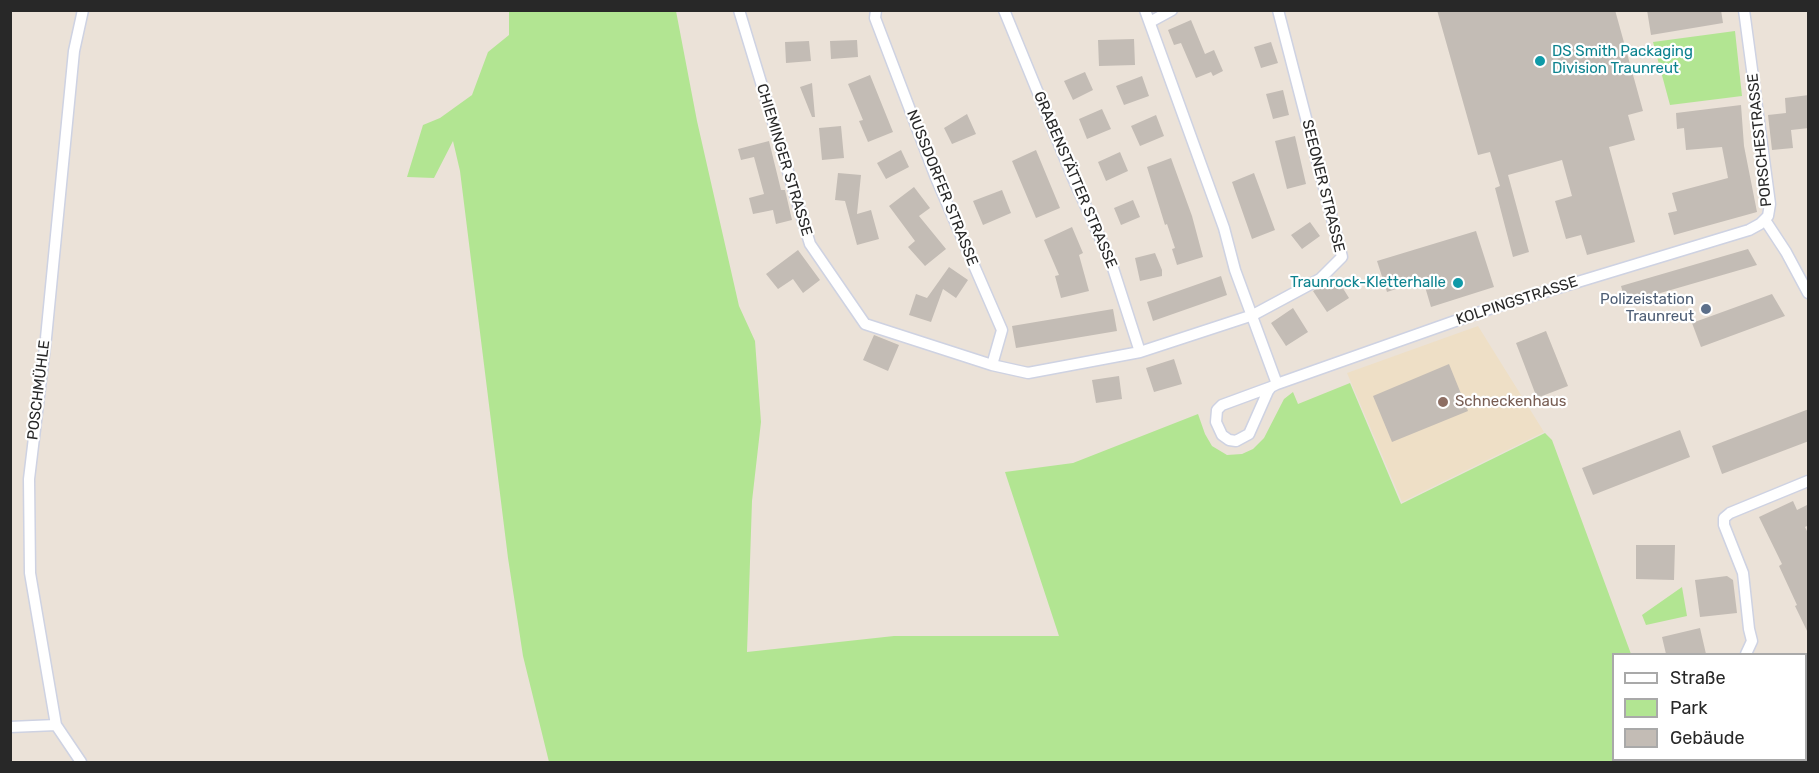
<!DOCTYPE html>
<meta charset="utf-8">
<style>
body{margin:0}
#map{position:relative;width:1819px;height:773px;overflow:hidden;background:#ebe2d8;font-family:Rubik,sans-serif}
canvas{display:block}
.frame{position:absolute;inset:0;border:12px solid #282828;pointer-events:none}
.legend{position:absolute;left:1612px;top:653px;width:195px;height:108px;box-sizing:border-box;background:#fff;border:2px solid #a9a9a9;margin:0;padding:8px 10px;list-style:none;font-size:18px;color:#282828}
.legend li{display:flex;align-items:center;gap:12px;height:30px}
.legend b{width:30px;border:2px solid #a9a9a9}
</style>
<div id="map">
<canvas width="1819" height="773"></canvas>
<div class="frame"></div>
<ul class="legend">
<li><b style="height:8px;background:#fff"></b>Straße</li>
<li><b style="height:16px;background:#b2e592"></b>Park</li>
<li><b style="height:16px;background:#c3bcb5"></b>Gebäude</li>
</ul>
</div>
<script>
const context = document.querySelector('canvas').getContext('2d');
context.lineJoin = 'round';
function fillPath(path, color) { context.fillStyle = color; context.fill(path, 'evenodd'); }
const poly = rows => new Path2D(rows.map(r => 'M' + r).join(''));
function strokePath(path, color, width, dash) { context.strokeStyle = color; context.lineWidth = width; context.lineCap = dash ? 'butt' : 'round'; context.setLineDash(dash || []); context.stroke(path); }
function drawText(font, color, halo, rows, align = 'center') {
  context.font = font + ' Rubik,sans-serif'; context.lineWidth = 4.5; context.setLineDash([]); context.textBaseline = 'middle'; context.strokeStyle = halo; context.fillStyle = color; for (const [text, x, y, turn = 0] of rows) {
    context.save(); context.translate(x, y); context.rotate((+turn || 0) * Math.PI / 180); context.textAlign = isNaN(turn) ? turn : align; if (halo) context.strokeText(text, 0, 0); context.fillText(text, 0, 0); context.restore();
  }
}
fillPath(poly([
 [1478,326,1544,432,1402,502,1347,373]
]), '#eedfc6');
fillPath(poly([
 [509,11,676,11,697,121,739,306,755,341,761,422,752,501,747,652,894,636,1059,636,1005,472,1073,463,1198,414,1205,434,1212,446,1227,455,1242,454,1253,449,1264,438,1284,399,1293,392,1298,404,1350,383,1401,504,1545,433,1552,440,1631,654,1614,654,1614,760,1806,760,1806,658,1808,657,1808,762,549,762,523,656,508,558,460,171,453,141,434,178,407,177,423,125,440,118,472,95,488,52,509,35],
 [1735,31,1742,96,1670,105,1653,42],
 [1682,587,1687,616,1646,625,1642,615]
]), '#b2e592');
fillPath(poly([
 [1437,10,1615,10,1643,111,1628,115,1635,140,1609,147,1635,242,1587,255,1581,235,1566,239,1555,201,1572,196,1562,160,1508,175,1529,252,1513,257,1495,188,1500,186,1490,152,1478,155],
 [1647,10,1721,10,1723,23,1651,35],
 [1191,20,1205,54,1214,50,1223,71,1213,76,1211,72,1196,78,1181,43,1174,45,1168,30],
 [1134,39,1135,65,1099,66,1098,40],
 [857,40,858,57,831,59,830,41],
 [809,41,811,61,786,63,785,42],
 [1271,42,1278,63,1261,68,1254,47],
 [1085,72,1093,90,1073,100,1064,81],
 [870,75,893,132,868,142,859,121,863,120,848,84],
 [1142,76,1149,96,1124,105,1116,86],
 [812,83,815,117,812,117,800,87],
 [1283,90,1289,115,1273,119,1266,94],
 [1809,95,1809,128,1791,130,1793,148,1772,150,1768,115,1786,113,1785,98],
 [1741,105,1744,146,1757,212,1674,235,1668,213,1677,211,1672,193,1728,178,1722,147,1686,150,1684,128,1677,129,1676,113],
 [1102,109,1111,129,1087,139,1079,119],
 [967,114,976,134,952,144,944,128],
 [1156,115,1164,136,1140,146,1131,126],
 [841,126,844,158,822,160,819,128],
 [1295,136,1306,184,1287,189,1275,141],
 [769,141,781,190,785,190,792,220,776,224,773,210,753,214,749,198,764,194,754,157,741,160,738,149],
 [901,150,909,167,886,179,877,163],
 [1036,150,1060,208,1036,218,1012,161],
 [1120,152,1128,171,1106,181,1098,162],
 [1171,158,1192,216,1203,257,1177,265,1172,249,1175,248,1167,224,1165,225,1147,167],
 [838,173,861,175,857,214,871,210,879,239,857,245,845,201,835,200],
 [1254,173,1275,230,1252,239,1232,182],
 [914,187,930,208,919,216,946,249,925,266,908,247,915,241,889,206],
 [1002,190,1011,213,983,225,973,201],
 [1133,200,1140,217,1121,225,1114,208],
 [1310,222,1320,236,1302,249,1291,235],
 [1072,227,1083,253,1079,255,1089,291,1061,298,1055,276,1059,275,1044,240],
 [1476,231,1494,287,1431,307,1423,280,1387,292,1377,261],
 [1748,249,1757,265,1626,303,1621,286],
 [798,250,820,280,803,293,793,279,778,289,766,274],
 [1155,253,1162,270,1162,276,1140,281,1135,258],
 [949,267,968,280,956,298,943,289,931,322,909,315,916,294,927,298],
 [1221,276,1227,295,1153,321,1147,302],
 [1336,277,1349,298,1327,312,1313,291],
 [1772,294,1785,316,1701,347,1692,323],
 [1293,308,1308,332,1286,346,1271,323],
 [1113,309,1117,331,1016,348,1012,326],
 [1546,331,1568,386,1537,398,1516,343],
 [874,335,899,345,888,371,863,360],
 [1174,359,1182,384,1154,392,1146,368],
 [1449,364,1468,411,1392,442,1373,396],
 [1119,376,1122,399,1096,403,1092,380],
 [1809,409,1809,441,1722,474,1712,446],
 [1680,430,1690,457,1593,495,1582,468],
 [1793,501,1797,510,1809,504,1809,525,1805,527,1809,535,1809,635,1795,606,1797,605,1779,566,1782,564,1759,517],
 [1636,545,1675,545,1674,580,1636,579],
 [1727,576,1733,580,1737,613,1700,617,1695,580],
 [1700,628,1706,654,1666,654,1662,637]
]), '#c3bcb5');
const minor = poly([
 [739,10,810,244,865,324,992,365,1028,373,1140,352,1253,315,1320,279,1342,257,1278,10],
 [876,10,875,18,936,178,1002,330,992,365],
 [1004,10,1073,178,1111,262,1140,352],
 [1145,10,1224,228,1235,270,1277,384],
 [1150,22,1172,10],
 [1765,220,1786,252,1808,293],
 [1271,387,1222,405,1217,410,1216,422,1222,435,1229,440,1236,441,1249,434,1268,391,1271,387,1277,384,1492,308,1749,230,1760,224,1768,216,1770,204,1744,10],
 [1746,654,1752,641,1749,629,1743,573,1724,525,1724,518,1730,513,1808,481],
 [10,727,56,725],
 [81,762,56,725,30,573,29,479,46,338,74,51,83,10]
]);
strokePath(minor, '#ced2e2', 13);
strokePath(minor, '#fff', 10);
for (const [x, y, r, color] of [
 [1540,61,6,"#0f9aa8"],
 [1458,283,6,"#0f9aa8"],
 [1706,309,6,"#5c6f8a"],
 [1443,402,6,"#8d6e63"]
]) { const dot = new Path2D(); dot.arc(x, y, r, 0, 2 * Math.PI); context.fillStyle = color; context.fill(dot); strokePath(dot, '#fff', 2); }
drawText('15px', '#0d838f', '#fff', [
 ["DS Smith Packaging",1552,52],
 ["Division Traunreut",1552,69],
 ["Traunrock-Kletterhalle",1446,283,"right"]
], 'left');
drawText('15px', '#282828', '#fff', [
 ["PORSCHESTRASSE",1760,140,-96],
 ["CHIEMINGER STRASSE",784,160,73],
 ["GRABENSTÄTTER STRASSE",1075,180,67],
 ["SEEONER STRASSE",1323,186,76],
 ["NUSSDORFER STRASSE",942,188,68],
 ["KOLPINGSTRASSE",1517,301,-18],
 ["POSCHMÜHLE",39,390,-83]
]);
drawText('15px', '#4e5e75', '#fff', [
 ["Polizeistation",1694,300],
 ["Traunreut",1694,317]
], 'right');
drawText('15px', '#785e54', '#fff', [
 ["Schneckenhaus",1455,402]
], 'left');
</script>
